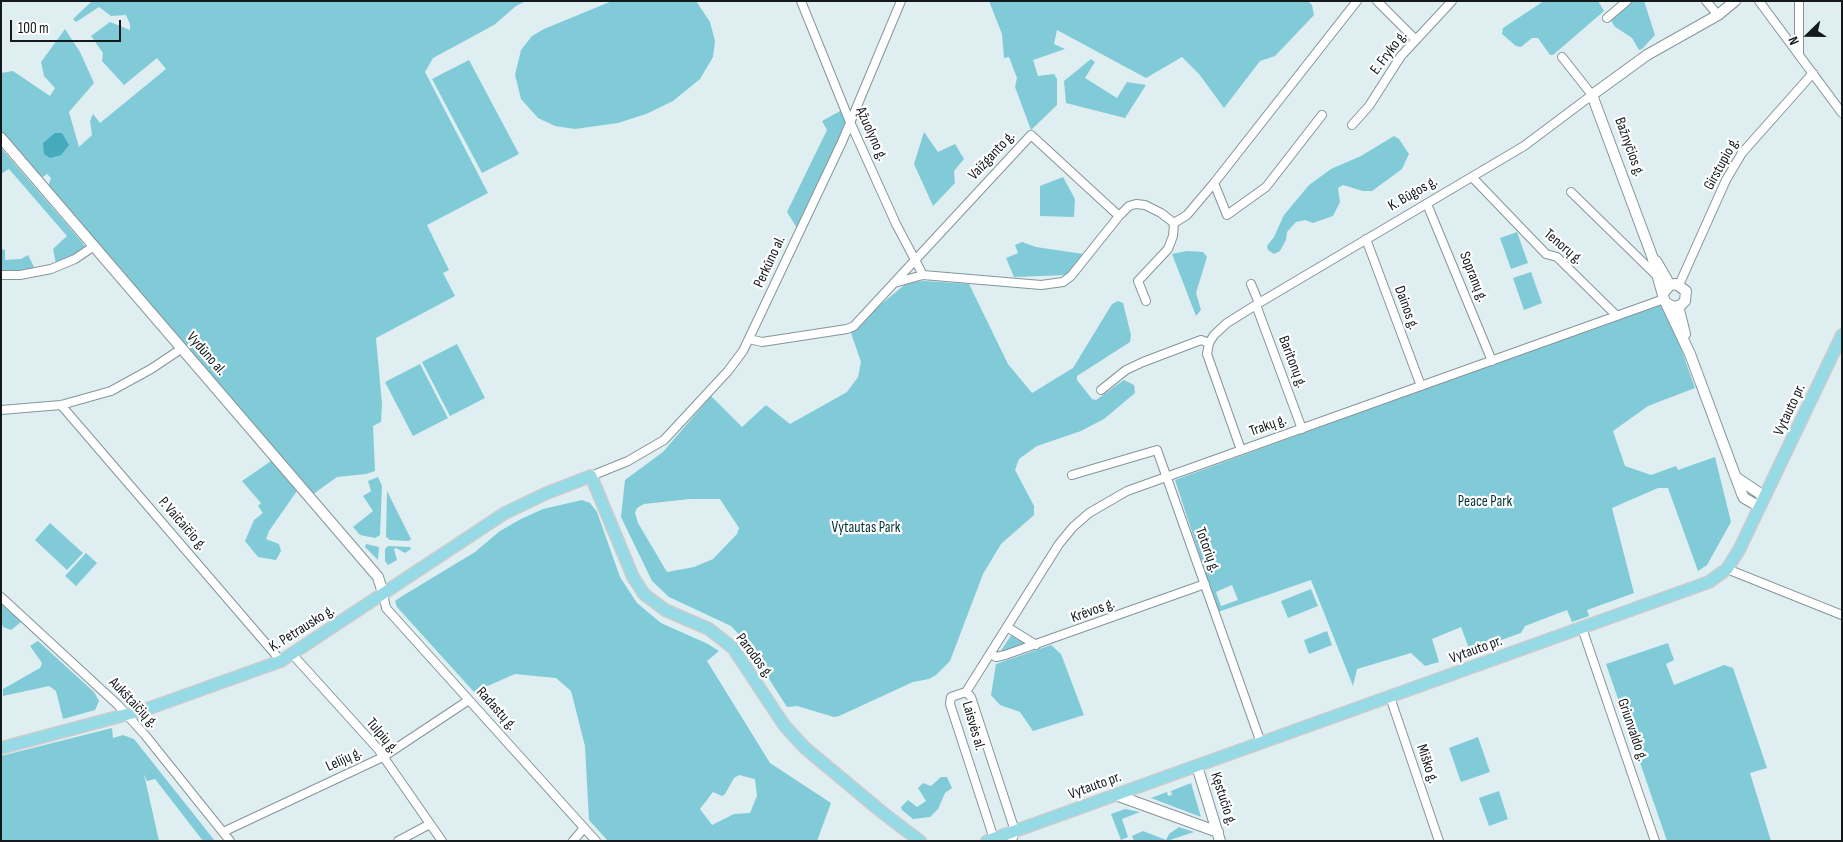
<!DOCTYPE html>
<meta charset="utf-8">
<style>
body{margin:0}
#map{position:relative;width:1843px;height:842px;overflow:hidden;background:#deeef1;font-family:"Sofia Sans Condensed",sans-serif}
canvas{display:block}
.frame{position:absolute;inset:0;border:2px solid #14191b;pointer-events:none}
.north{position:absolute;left:1783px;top:10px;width:50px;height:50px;-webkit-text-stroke:4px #fff;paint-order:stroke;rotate:248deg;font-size:14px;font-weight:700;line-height:20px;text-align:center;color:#14191b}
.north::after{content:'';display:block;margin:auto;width:18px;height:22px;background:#14191b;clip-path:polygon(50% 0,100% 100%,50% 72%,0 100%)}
.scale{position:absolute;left:10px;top:20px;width:111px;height:22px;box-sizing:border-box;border:2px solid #14191b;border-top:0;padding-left:6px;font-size:15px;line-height:18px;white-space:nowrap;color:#14191b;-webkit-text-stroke:4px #fff;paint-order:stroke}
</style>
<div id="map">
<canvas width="1843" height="842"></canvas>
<div class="frame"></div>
<div class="north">N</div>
<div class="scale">100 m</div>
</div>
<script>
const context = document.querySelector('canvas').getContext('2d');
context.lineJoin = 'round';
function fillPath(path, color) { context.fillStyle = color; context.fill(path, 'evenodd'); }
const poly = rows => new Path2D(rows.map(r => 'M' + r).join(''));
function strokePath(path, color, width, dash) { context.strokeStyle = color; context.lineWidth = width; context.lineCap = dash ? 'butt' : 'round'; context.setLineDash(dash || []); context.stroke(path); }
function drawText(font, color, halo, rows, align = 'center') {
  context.font = font + ' "Sofia Sans Condensed",sans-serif'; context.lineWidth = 4.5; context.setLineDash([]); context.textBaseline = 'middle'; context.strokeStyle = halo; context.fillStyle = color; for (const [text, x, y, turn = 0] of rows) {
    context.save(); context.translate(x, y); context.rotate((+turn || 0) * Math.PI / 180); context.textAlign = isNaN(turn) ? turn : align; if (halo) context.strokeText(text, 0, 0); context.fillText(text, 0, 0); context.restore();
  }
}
fillPath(poly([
 [92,1,526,1,516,6,494,25,433,58,425,72,488,193,427,225,449,270,443,273,455,296,376,338,382,404,381,422,373,426,375,471,366,474,337,477,312,495,48,187,51,178,47,174,43,177,38,175,1,132,1,73,13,71,50,96,55,88,44,76,41,62,65,29,80,52,94,83,69,112,79,147,92,135,90,121,93,114,100,123,166,69,157,58,124,85,102,61,103,53,91,36,110,22,130,30,130,24,126,15,111,16,99,7,76,22,73,19],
 [696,1,710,22,715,41,713,57,700,79,673,101,646,114,618,123,575,129,555,126,538,118,521,99,515,75,521,50,532,36,544,29,612,1],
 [989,1,1308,1,1312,5,1314,15,1275,56,1260,61,1224,108,1199,74,1182,57,1146,78,1057,30,1054,44,1065,49,1033,60,1038,76,1054,74,1057,79,1057,105,1031,130,1015,87,1017,78,1009,57,1004,58,1002,34],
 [1544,1,1598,1,1604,11,1553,55,1550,55,1538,38,1532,38,1521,47,1516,46,1502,34,1503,28],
 [1631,1,1644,1,1655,35,1642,49,1639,50,1632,38,1614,26,1610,18],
 [1091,59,1095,62,1085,78,1117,98,1127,82,1146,85,1125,118,1066,103,1064,81],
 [469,60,519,154,482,173,432,79],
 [842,110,848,122,797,228,787,212,827,130,822,121],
 [924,132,938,152,955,144,964,159,954,171,955,183,933,206,914,164],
 [1394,136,1399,139,1409,154,1402,169,1372,191,1363,191,1343,185,1338,188,1340,202,1333,216,1313,223,1305,220,1296,222,1287,232,1286,240,1280,251,1274,254,1268,250,1267,246,1274,237,1284,215,1309,185,1331,169,1361,156],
 [1,148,81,241,86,248,56,264,53,249,67,236,9,169,1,174],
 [1063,177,1075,199,1074,217,1040,216,1040,186],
 [1517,232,1528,263,1511,269,1500,238],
 [1022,242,1036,247,1083,254,1067,275,1014,277,1006,258,1018,253,1015,245],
 [1,249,5,250,5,260,21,259,28,255,35,269,1,272],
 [1186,251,1203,252,1207,257,1196,293,1201,310,1196,316,1172,254],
 [1531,272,1542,303,1524,310,1513,278],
 [925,281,969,284,1008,364,1032,393,1073,368,1112,304,1118,301,1123,303,1131,335,1130,342,1077,376,1077,380,1092,399,1096,400,1124,380,1134,385,1135,393,1104,419,1081,431,1037,446,1019,459,1015,470,1034,506,1034,515,1001,544,983,574,950,661,936,675,929,679,913,682,839,716,834,717,797,706,787,707,744,640,731,626,669,597,652,581,621,517,625,480,663,452,711,396,742,427,766,405,790,424,847,392,858,377,861,362,851,333,868,315,908,282],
 [690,499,720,499,739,528,737,534,713,559,694,567,667,572,638,523,635,513,637,508,644,504],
 [1656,304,1666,306,1695,388,1648,406,1613,431,1625,466,1651,475,1676,466,1678,470,1715,457,1731,522,1707,565,1698,571,1668,488,1658,488,1612,508,1634,593,1587,610,1589,616,1572,622,1567,610,1525,626,1521,633,1470,651,1461,627,1432,639,1439,662,1425,666,1411,653,1357,669,1353,686,1311,580,1218,612,1175,480],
 [1232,585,1238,600,1221,606,1216,592],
 [457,344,485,398,450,416,422,362],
 [420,364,448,418,413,436,385,382],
 [271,461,297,491,269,531,266,539,279,544,281,551,276,560,258,557,245,541,254,520,263,513,258,506,261,503,242,481],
 [378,477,382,486,380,535,375,538,360,535,353,527,373,511,363,496,371,491,368,481],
 [387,491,411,539,409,541,390,540,386,537],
 [582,500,590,503,597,512,620,577,637,603,661,623,708,644,719,651,707,661,770,763,831,803,817,841,608,841,589,820,585,746,571,691,556,678,515,674,474,692,397,607,395,601,404,595,475,552,500,531,521,519,543,509],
 [739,775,755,779,757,796,750,813,734,814,712,825,700,809,713,792,722,796,725,794,734,778],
 [50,523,83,553,67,570,35,540],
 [366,544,379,547,378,560,365,547],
 [388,546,410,547,411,549,405,553,396,548,394,549,397,560,388,565,385,561,385,549],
 [86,553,97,563,76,586,65,576],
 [1311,589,1318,606,1288,618,1281,601],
 [1,604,21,622,11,630,3,627,1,622],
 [1327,631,1332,645,1309,654,1304,640],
 [1012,634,1027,644,1000,652],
 [38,641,94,692,99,701,95,710,63,719,56,691,49,686,3,696,3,689,40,668,42,663,30,646],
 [1668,643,1674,660,1666,664,1674,685,1724,665,1733,668,1767,768,1750,773,1771,841,1667,841,1606,664],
 [1051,645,1061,654,1084,715,1033,731,1020,712,1000,705,991,695,996,664],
 [112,728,113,738,123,735,134,739,215,841,203,841,155,779,147,781,144,774,159,841,1,841,1,756],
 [1478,737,1490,772,1461,782,1449,748],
 [941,777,947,777,952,788,945,793,938,809,930,817,913,819,902,810,901,807,908,800,917,807,926,801,918,788,923,783,931,786],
 [1191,783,1201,817,1151,798,1167,792,1168,796,1172,795,1171,791],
 [1499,791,1508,819,1489,826,1479,798],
 [1125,809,1140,812,1122,819,1128,837,1121,840,1111,814],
 [1179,827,1194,832,1167,841,1134,841,1132,836,1143,831,1166,840,1169,834]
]), '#81cbd9');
fillPath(poly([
 [55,133,62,133,69,145,61,155,50,158,44,154,43,143]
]), '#45aabc');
const street = poly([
 [801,1,850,122,896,224,923,275],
 [1377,1,1416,40],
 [1706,1,1718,15],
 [1759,1,1842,113],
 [1799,1,1799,54],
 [1607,18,1627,1],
 [1352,125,1369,106,1401,56,1452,1],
 [1472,177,1546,254,1557,257,1617,316],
 [1214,183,1227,215,1266,187,1322,115],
 [1571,192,1657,276],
 [1427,204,1492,361],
 [1366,239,1421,386],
 [1,275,20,275,51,269,75,259,94,246],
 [894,283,923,275,1041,285,1063,282,1071,276,1119,216],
 [1251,284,1259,303],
 [1679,285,1726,180,1742,153,1813,73],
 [1146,301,1138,281,1168,249,1173,236,1174,223],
 [1256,305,1302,429],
 [749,339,762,342,847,329,854,326,1031,135,1119,216,1129,206,1136,204,1145,205,1161,213,1174,223,1187,215,1214,183,1357,1],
 [1209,343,1207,354,1241,450],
 [1101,390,1126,370,1143,362,1201,340,1209,343,1214,335,1227,323,1259,303,1524,146,1592,95,1562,57],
 [61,405,281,661],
 [1,410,61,405,111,391,151,369,181,349],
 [1072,475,1157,450,1261,743],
 [591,476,628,461,664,440,728,371,743,351,842,142,901,1],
 [1727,569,1842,615],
 [383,593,386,608,596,841],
 [1,597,118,705,145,735,230,841],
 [1007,627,1036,645],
 [1582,628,1655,841],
 [991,654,996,657,1005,655,1205,584],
 [293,655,378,749,442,841],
 [966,692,1059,544,1073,527,1089,513,1127,491,1664,299],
 [966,692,951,697,950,704,994,839,996,841],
 [966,692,971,697,1015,831,1012,841],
 [1390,697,1439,841],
 [223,832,383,757,469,700],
 [398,841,430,824],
 [573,841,584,828]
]);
const secondary = poly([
 [1735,1,1718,15,1647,55,1592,95,1652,256,1664,299,1690,354,1742,494,1744,498,1760,507],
 [1,138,378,577,383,593],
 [1656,261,1670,285],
 [1664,292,1670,285,1676,284,1686,291,1685,301,1681,305,1674,307,1668,304],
 [1678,306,1685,334],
 [1737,478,1765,497],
 [1197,766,1220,841],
 [1116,795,1218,832]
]);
const primary = poly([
 [1,748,147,709,281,661,505,513,547,493,591,476,633,577,644,594,665,610,709,629,733,648,784,725,805,748,883,813,920,841],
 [987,841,1709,582,1727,569,1739,550,1842,335]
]);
strokePath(street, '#869598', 10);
strokePath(secondary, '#869598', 12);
strokePath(primary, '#cbcccd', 14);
strokePath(street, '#fff', 8);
strokePath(secondary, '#fff', 10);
strokePath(primary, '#96dae6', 11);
drawText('15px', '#14191b', '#fff', [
 ["E. Fryko g.",1389,53,-53],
 ["Ąžuolyno g.",871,134,66],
 ["Bažnyčios g.",1629,147,70],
 ["Vaižganto g.",992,156,-47],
 ["Girstupio g.",1722,164,-61],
 ["K. Būgos g.",1413,194,-30],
 ["Tenorų g.",1563,247,40],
 ["Perkūno al.",770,262,-65],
 ["Sopranų g.",1473,277,68],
 ["Dainos g.",1406,308,70],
 ["Vydūno al.",206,354,49],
 ["Baritonų g.",1292,362,69],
 ["Vytauto pr.",1790,410,-65],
 ["Trakų g.",1268,426,-20],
 ["P. Vaičaičio g.",182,524,49],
 ["Totorių g.",1207,550,70],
 ["Krėvos g.",1093,611,-20],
 ["K. Petrausko g.",302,629,-32],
 ["Vytauto pr.",1476,650,-20],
 ["Parodos g.",754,656,53],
 ["Aukštaičių g.",133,703,46],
 ["Radastų g.",496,709,48],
 ["Laisvės al.",973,726,74],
 ["Griunvaldo g.",1632,730,71],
 ["Tulpių g.",382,736,50],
 ["Lelijų g.",344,760,-25],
 ["Miško g.",1427,764,71],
 ["Vytauto pr.",1095,786,-20],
 ["Kęstučio g.",1223,799,72]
]);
drawText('15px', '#003138', '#fff', [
 ["Peace Park",1485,502],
 ["Vytautas Park",866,528]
]);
</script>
